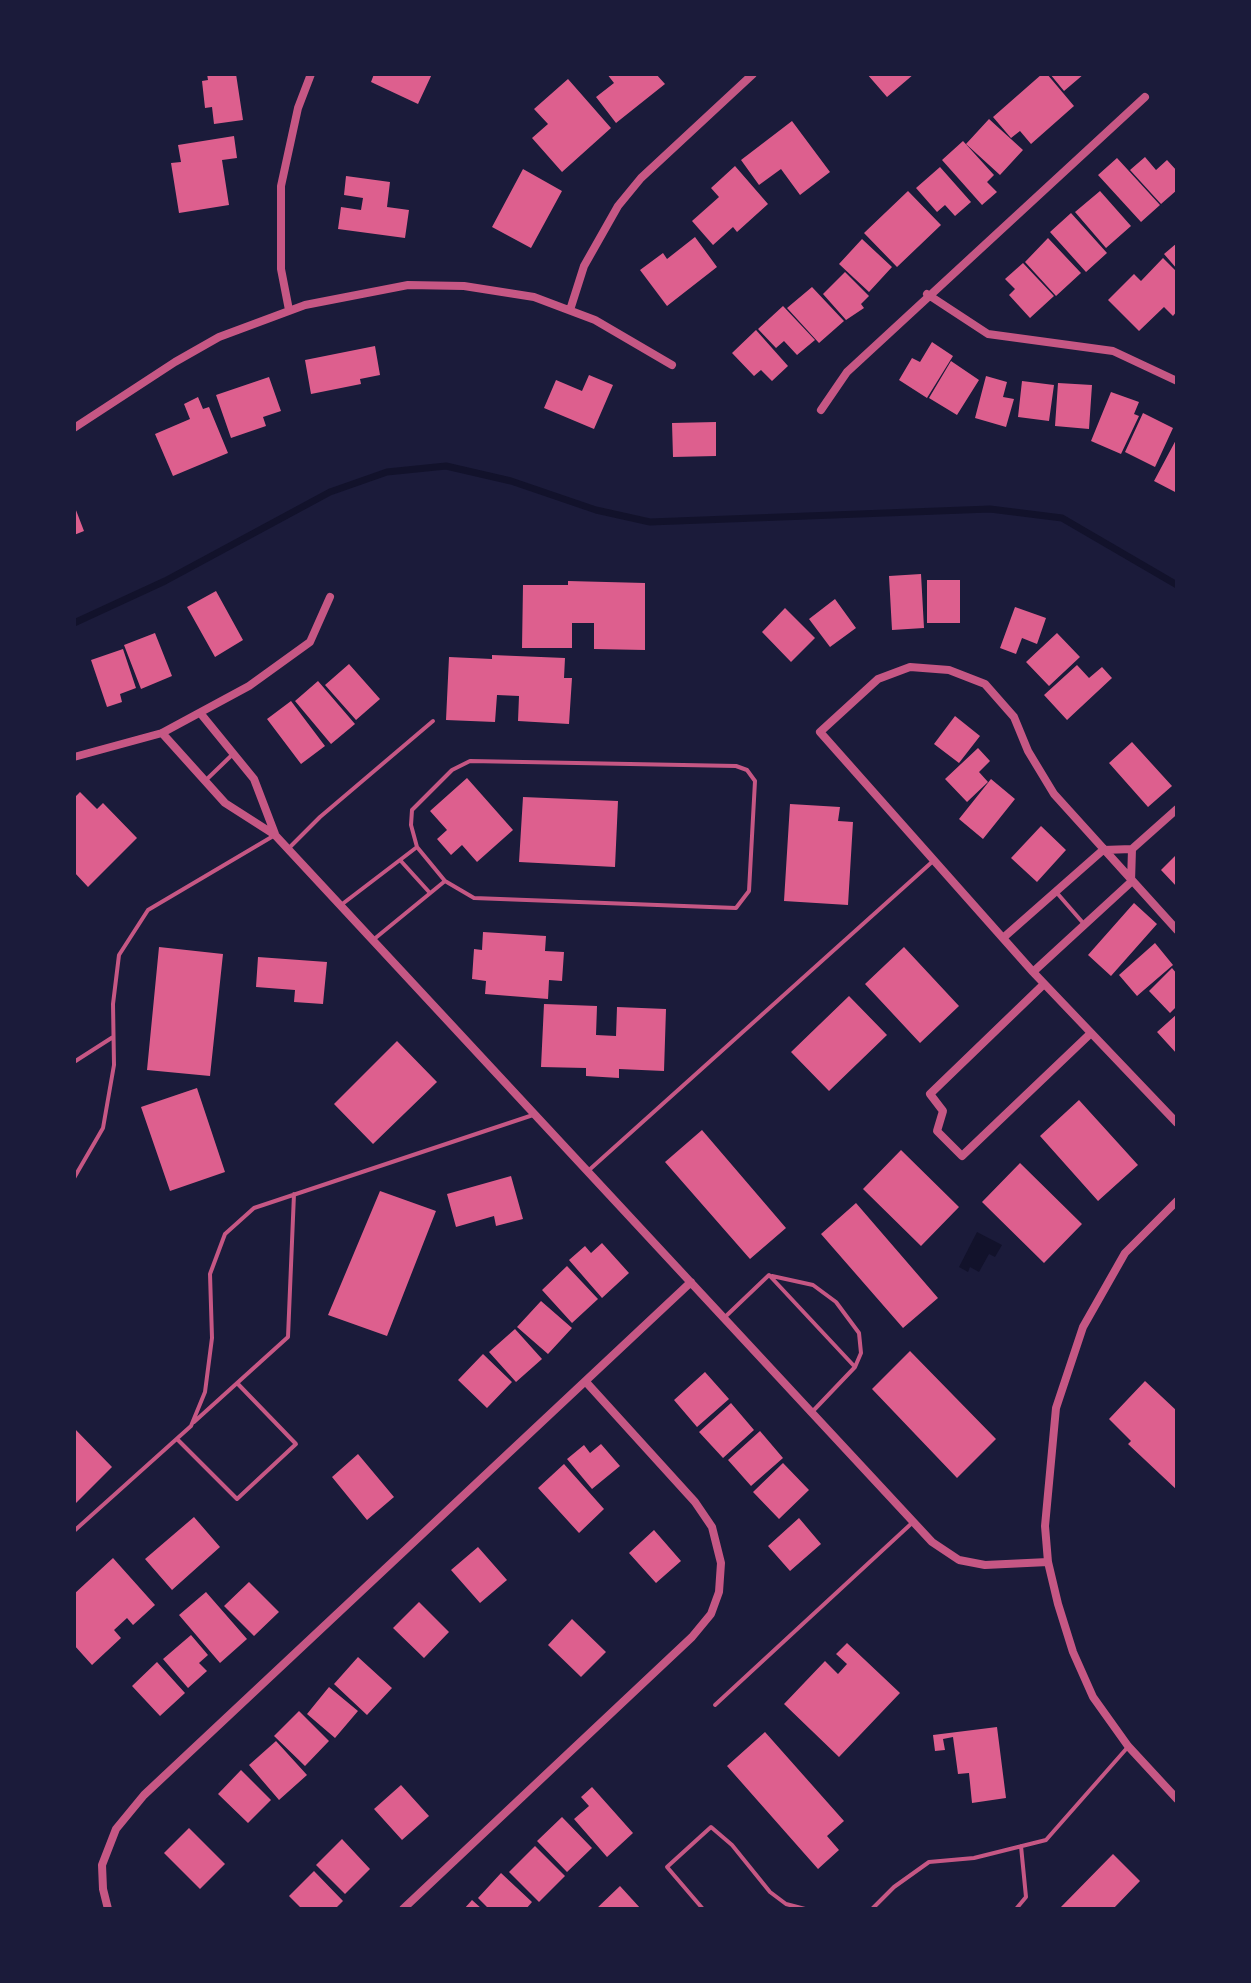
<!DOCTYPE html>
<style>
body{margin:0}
#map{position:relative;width:1251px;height:1983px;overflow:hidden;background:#1b1b3a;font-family:"Public Sans",sans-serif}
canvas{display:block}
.frame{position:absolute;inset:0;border:76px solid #1b1b3a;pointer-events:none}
</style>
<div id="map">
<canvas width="1251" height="1983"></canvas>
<div class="frame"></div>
</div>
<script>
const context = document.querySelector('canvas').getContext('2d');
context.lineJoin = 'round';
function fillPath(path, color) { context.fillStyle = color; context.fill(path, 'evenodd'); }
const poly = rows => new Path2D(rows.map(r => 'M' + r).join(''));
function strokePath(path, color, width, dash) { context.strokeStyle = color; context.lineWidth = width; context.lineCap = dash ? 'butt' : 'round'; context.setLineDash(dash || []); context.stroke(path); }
fillPath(poly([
 [977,1232,1002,1245,995,1257,989,1254,979,1272,970,1267,968,1272,959,1267]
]), '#12122b');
strokePath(poly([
 [74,623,165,581,330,492,387,472,446,466,511,481,596,510,650,522,990,509,1062,518,1177,585]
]), '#12122b', 7);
fillPath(poly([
 [207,74,236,74,243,120,214,124,212,107,205,108,202,81,208,80],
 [374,74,432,74,418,104,371,82],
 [607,74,656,74,665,84,616,123,596,97,614,83],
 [867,74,914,74,887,97],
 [1042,74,1047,74,1074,106,1031,144,1020,131,1011,138,993,117],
 [1050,74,1084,74,1064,91],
 [568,79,611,128,562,172,532,138,548,124,534,109],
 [989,119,1023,150,1000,175,966,144],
 [792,121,830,172,800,195,781,169,759,185,741,160],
 [234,136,237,158,222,160,229,205,179,213,171,163,181,162,178,145],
 [963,141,994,175,987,182,997,192,982,205,942,160],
 [1145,157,1156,170,1167,160,1177,171,1177,190,1161,204,1130,170],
 [1117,158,1160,205,1141,222,1098,175],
 [735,166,768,204,737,232,733,227,713,245,692,221,719,197,711,188],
 [940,167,971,202,955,216,945,205,937,212,916,188],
 [523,169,562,191,531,248,492,227],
 [346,176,390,182,387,207,409,210,405,238,338,229,341,207,361,210,363,198,344,195],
 [908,191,941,225,897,267,864,233],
 [1100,191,1131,226,1106,248,1075,212],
 [1071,213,1107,253,1086,272,1050,232],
 [695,237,717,267,667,306,640,270,663,253,667,259],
 [1048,238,1081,273,1056,296,1025,262],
 [862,239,892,267,869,292,839,264],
 [1177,243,1177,269,1164,254],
 [1163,258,1177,272,1177,311,1173,316,1164,307,1139,331,1108,300,1134,274,1141,281],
 [1023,263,1054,296,1030,318,1009,295,1015,289,1005,279],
 [845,272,869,296,861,304,864,308,846,320,823,294],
 [812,287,844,321,819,343,787,308],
 [783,306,815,340,797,355,784,341,776,348,758,329],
 [756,330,788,366,772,381,761,370,754,376,732,353],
 [932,342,953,356,927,398,899,380,912,358,920,362],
 [375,346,380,375,360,379,361,384,311,394,305,360],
 [951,361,979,380,957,415,929,398],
 [589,375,613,385,594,429,544,408,556,380,582,391],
 [986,376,1007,382,1003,397,1014,399,1006,427,975,418],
 [269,377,281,411,263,417,266,426,231,438,216,395],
 [1022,381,1054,385,1049,421,1018,417],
 [1058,383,1092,385,1089,429,1055,426],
 [1111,392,1139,402,1134,414,1139,416,1121,454,1091,441],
 [198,397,203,409,209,407,228,453,173,476,155,434,190,419,184,404],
 [1143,413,1173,428,1155,467,1125,452],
 [716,422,716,456,673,457,672,423],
 [1177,438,1177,493,1154,481],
 [74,505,84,531,74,535],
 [921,574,924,628,892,630,889,576],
 [927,580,960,580,960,623,927,623],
 [568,581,645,583,645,650,594,649,594,623,572,623,572,648,522,648,523,585,568,585],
 [216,591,243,640,215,657,187,607],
 [835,599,856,628,830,647,809,619],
 [1015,607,1046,618,1037,644,1022,638,1016,654,1000,648],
 [785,608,815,638,791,662,762,632],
 [155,633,172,676,141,689,124,645],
 [1057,633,1080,657,1049,686,1026,662],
 [123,649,136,688,120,694,122,702,107,707,91,660],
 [492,655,565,658,564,678,572,678,569,724,518,721,519,696,497,695,495,722,446,720,449,657,492,659],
 [349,664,380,699,356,720,325,685],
 [1077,665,1089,678,1102,667,1112,678,1067,720,1044,695],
 [318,681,355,724,331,744,295,701],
 [291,701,325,746,301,764,267,719],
 [955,716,980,736,959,763,934,744],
 [1132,742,1172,786,1148,807,1109,763],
 [978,748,990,761,979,772,988,782,967,802,945,779],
 [467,778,513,830,477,862,462,845,451,855,437,839,447,830,430,811],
 [991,779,1015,799,983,839,959,819],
 [80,792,97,809,103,803,137,838,88,887,74,872,74,798],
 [523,797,618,801,615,867,519,862],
 [790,804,840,807,838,821,853,822,848,905,784,901],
 [1041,826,1066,850,1037,882,1011,858],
 [1177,854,1177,887,1161,870],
 [1134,903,1157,924,1111,976,1088,955],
 [483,932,546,936,545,951,564,952,562,981,549,980,548,999,485,994,486,981,472,979,474,949,482,950],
 [1155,943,1173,965,1137,996,1119,975],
 [159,947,223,954,210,1076,147,1070],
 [904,947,959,1006,920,1043,865,984],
 [258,957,327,962,323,1004,294,1002,295,990,256,987],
 [1172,968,1177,974,1177,1006,1170,1013,1149,991],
 [849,996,887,1035,829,1091,791,1052],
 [544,1004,597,1006,596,1035,616,1036,617,1007,666,1009,664,1071,619,1069,619,1078,586,1076,586,1068,541,1067],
 [1177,1014,1177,1054,1157,1032],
 [397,1041,437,1082,373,1144,334,1104],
 [197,1088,225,1172,170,1191,141,1107],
 [1079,1100,1138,1165,1098,1201,1040,1136],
 [702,1130,786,1228,750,1259,665,1162],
 [901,1150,959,1207,921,1246,863,1189],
 [1020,1163,1082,1224,1044,1263,982,1202],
 [511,1176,523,1219,496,1226,494,1216,456,1227,447,1194],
 [380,1191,436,1211,387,1336,328,1315],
 [856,1203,938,1298,903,1328,821,1234],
 [602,1243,629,1273,602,1298,569,1260,585,1246,591,1253],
 [567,1266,598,1299,572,1323,542,1290],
 [541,1301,572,1328,548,1354,517,1327],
 [515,1329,542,1359,516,1382,489,1352],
 [910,1351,996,1439,957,1478,872,1389],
 [483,1354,512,1382,487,1408,458,1380],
 [705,1372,729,1399,697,1427,674,1400],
 [1145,1381,1177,1411,1177,1490,1128,1444,1131,1441,1109,1419],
 [731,1403,754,1430,723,1458,699,1432],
 [74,1428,112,1467,74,1505],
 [760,1431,783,1458,751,1486,728,1460],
 [601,1444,620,1466,592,1489,567,1459,584,1445,590,1453],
 [358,1454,394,1497,367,1520,332,1477],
 [783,1463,809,1490,779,1519,753,1492],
 [564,1464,604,1509,579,1533,538,1488],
 [194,1517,220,1547,172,1590,145,1559],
 [799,1518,821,1544,790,1571,768,1546],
 [654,1530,681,1561,656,1583,629,1553],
 [478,1547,507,1580,480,1603,451,1570],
 [113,1558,155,1605,133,1625,127,1618,114,1630,121,1638,92,1665,74,1645,74,1594],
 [249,1582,279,1612,254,1636,224,1606],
 [206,1592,247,1639,220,1663,179,1615],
 [419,1602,449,1632,424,1658,393,1628],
 [572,1619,606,1652,581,1677,548,1645],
 [191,1635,208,1655,199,1663,207,1671,188,1688,163,1659],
 [847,1643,900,1693,839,1757,784,1704,825,1661,838,1674,847,1664,836,1654],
 [358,1657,392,1688,367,1715,334,1684],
 [157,1662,185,1693,160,1716,132,1686],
 [329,1687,358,1711,335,1738,307,1714],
 [299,1711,329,1741,305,1766,274,1736],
 [997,1727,1006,1798,972,1803,969,1773,958,1774,953,1737,943,1739,945,1750,935,1751,933,1735],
 [765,1732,844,1821,827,1836,839,1850,818,1869,727,1766],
 [276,1741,307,1775,279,1800,249,1765],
 [241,1770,271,1800,248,1823,218,1794],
 [401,1785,429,1816,402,1840,374,1809],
 [592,1787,633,1833,607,1857,574,1819,589,1806,581,1797],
 [562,1817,592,1848,567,1872,537,1841],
 [189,1828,225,1864,200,1889,164,1853],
 [342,1839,370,1869,345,1894,316,1865],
 [535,1846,565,1876,539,1902,509,1872],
 [1113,1854,1140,1881,1113,1909,1059,1909],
 [314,1871,343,1901,335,1909,302,1909,289,1896],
 [501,1873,532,1902,526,1909,489,1909,478,1898],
 [620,1886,641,1909,596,1909],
 [472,1900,482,1909,464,1909]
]), '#dd5f8e');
strokePath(poly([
 [206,780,233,754],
 [417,847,411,825,412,810,452,770,470,761,736,766,747,770,755,781,749,891,736,908,474,898,445,881],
 [288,849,320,817,433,721],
 [400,860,430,893],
 [1057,893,1084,924],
 [341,905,417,847,445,881,373,940],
 [74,1062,113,1037],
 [588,1171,932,862],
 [74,1178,103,1128,114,1065,113,1004,119,955,148,910,275,835],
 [772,1276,813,1285,836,1302,859,1333,861,1353,855,1367],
 [725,1317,769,1275,855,1367,813,1411],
 [194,1422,288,1337,294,1194],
 [177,1439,237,1499,296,1444,237,1383],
 [74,1531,191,1426,205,1392,212,1338,210,1274,225,1234,254,1208,533,1115],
 [715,1705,912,1523],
 [703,1909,667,1867,711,1827,732,1845,770,1892,786,1904,805,1909],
 [872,1909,894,1887,929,1862,974,1858,1046,1840,1127,1748],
 [1016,1909,1026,1897,1021,1846]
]), '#c65784', 4);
strokePath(poly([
 [927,294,988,334,1113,351,1177,381],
 [289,310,281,269,281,186,298,108,311,74],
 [570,310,584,266,618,206,641,178,753,74],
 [821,410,847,372,1145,97],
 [74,428,175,362,219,337,305,305,408,285,464,286,534,297,595,320,672,365],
 [201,714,254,779,275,834],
 [162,733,225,803,275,835,932,1542,959,1560,985,1565,1048,1562],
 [74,757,162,733,249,686,310,642,330,597],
 [1177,930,1054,794,1028,751,1014,717,985,684,949,670,910,667,878,679,820,732,1033,972,1177,1123],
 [1003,938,1103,850,1132,849,1177,809],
 [1033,972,1131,882,1132,849],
 [1044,984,930,1094,943,1111,937,1131,962,1156,1091,1033],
 [1177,1201,1125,1253,1083,1327,1056,1408,1045,1526,1048,1562,1058,1604,1073,1652,1093,1697,1128,1746,1177,1799],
 [108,1909,103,1889,102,1865,116,1829,144,1795,691,1282],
 [403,1909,692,1637,711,1614,719,1592,721,1563,712,1527,695,1502,586,1382]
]), '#c65784', 8);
</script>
